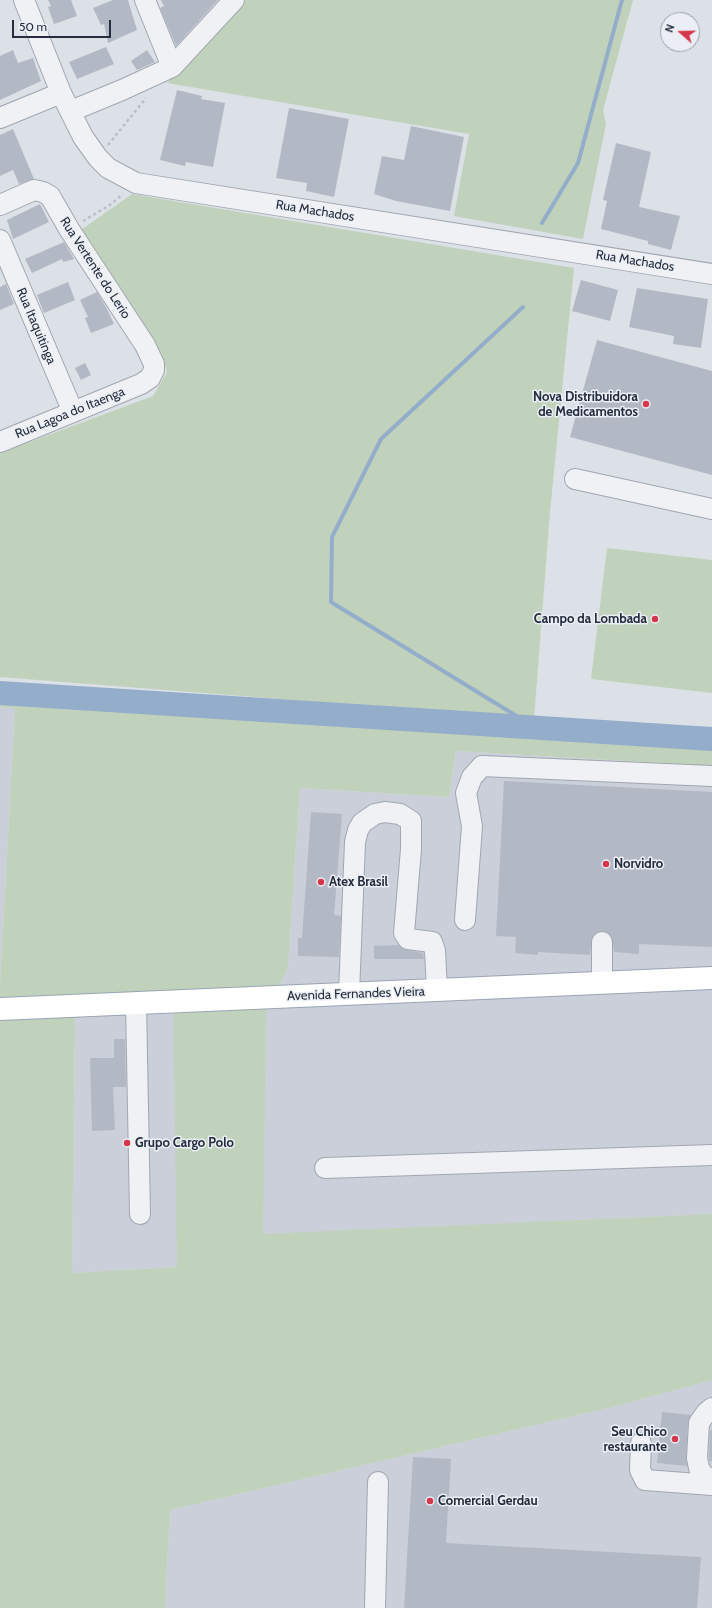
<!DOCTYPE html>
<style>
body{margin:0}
#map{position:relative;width:712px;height:1608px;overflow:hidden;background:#dce0e7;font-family:Cabin,sans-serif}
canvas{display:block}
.north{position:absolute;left:660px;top:12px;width:40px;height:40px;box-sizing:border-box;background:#ebeff5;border:1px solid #9ca1ac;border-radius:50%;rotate:290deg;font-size:11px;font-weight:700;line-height:16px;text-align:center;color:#252d3e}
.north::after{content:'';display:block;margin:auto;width:14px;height:18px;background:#d6364b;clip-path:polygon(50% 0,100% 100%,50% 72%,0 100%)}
.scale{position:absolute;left:12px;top:20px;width:99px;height:18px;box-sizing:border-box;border:2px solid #252d3e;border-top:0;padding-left:5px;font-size:12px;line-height:14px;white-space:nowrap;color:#252d3e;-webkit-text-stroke:3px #ebeff5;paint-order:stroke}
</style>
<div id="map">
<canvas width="712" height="1608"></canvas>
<div class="north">N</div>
<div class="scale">50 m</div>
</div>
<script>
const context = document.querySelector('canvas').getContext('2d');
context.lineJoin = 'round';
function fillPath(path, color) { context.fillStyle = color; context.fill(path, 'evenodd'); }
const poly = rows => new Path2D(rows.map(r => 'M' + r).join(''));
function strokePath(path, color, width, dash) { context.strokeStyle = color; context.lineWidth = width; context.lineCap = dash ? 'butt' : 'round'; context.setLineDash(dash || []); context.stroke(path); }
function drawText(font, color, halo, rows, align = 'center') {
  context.font = font + ' Cabin,sans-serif'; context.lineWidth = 3; context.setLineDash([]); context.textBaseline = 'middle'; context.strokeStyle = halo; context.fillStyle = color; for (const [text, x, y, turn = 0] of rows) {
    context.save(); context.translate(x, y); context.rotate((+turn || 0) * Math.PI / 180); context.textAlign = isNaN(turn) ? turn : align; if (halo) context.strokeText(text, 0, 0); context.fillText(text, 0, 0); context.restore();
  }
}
fillPath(poly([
 [0,707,15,708,0,984],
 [456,751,712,766,712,1214,263,1235,177,1267,72,1273,75,1015,266,1013,288,967,300,788,449,797],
 [712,1380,712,1608,165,1608,170,1510,613,1407]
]), '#cacfd9');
fillPath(poly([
 [243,0,633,0,603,110,606,124,583,239,454,216,469,134,167,83],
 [132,194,574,268,550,512,534,719,0,677,0,453,153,396,167,372,161,353,81,230],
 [607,548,712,560,712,693,591,679],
 [0,693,712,739,712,766,456,751,449,797,300,788,288,967,266,1013,263,1234,712,1214,712,1380,613,1407,170,1510,165,1608,0,1608,0,984,15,708,0,707],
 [173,1002,177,1267,72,1273,75,1015]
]), '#c1d2bc');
strokePath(poly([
 [542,223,578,163,622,0],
 [523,307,381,439,332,537,331,602,536,728]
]), '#94adca', 4);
strokePath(poly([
 [0,693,712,739]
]), '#94adca', 24);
fillPath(poly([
 [48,0,71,0,77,16,54,24,48,7,51,6],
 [113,0,128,0,137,30,108,43,104,24,101,25,93,8],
 [161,0,218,0,176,46,160,8,164,6],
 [106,47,114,64,77,79,69,62],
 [13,50,18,63,33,58,41,81,0,100,0,56],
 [147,50,155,62,137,70,131,61],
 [177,90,202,96,201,99,225,103,213,167,186,162,185,166,160,160],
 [289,108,349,119,334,197,306,191,307,183,276,178],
 [411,126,464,137,450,211,396,201,374,194,382,156,404,160],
 [13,129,34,179,19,184,13,170,0,176,0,135],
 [616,143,651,152,639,207,680,216,671,250,648,244,648,241,601,229,607,201,603,200],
 [40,204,49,222,13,239,7,220],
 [64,242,74,259,63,262,62,259,32,273,25,259],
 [581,280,618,290,610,321,572,311],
 [68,282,75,300,44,313,37,295],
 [6,284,14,304,0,310,0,287],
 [637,288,708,299,701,348,673,344,674,336,629,327],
 [97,292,107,309,114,324,91,333,85,318,88,317,80,300],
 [597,340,712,371,712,475,570,437],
 [85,363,91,375,81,380,75,368],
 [504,781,712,792,712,947,639,944,639,954,614,952,612,937,607,932,602,931,596,932,592,937,590,955,538,952,538,955,515,953,516,937,496,936],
 [311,812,342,814,334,915,341,916,339,957,298,956,298,938,302,938],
 [398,945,406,950,423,953,424,959,374,959,374,946],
 [114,1039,125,1039,126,1087,113,1087,115,1130,92,1131,90,1058,114,1058],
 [662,1412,691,1415,688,1422,686,1457,687,1466,657,1463],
 [710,1430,712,1430,712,1461,709,1461,709,1457],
 [413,1457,451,1459,446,1543,701,1557,697,1608,404,1608]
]), '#b3b9c4');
const minor = poly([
 [24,0,61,93,83,137,98,158,108,168,136,183,712,274],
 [145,0,172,67],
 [71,111,122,90,172,67,234,0],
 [0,118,61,93],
 [0,205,34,190,43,192,50,196,69,229,145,345,154,364,154,370,150,378,141,384,0,442],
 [0,240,73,412],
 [575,479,712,509],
 [465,920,472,826,466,793,472,777,482,766,712,776],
 [602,942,602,983],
 [349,994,355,842,358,830,362,823,375,814,385,812,400,814,411,821,411,849,404,933,408,939,432,942,435,951,437,990],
 [136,1003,140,1214],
 [325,1168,712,1155],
 [712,1408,706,1413,699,1423,697,1458,699,1468,703,1475,712,1480],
 [641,1443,640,1470,645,1480,712,1485],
 [375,1608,378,1482]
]);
const major = poly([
 [0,1009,712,978]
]);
strokePath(minor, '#a1a7b1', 22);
strokePath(major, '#9aa4b4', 24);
strokePath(poly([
 [108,145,146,98],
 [83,221,110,205,123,194]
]), '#babec5', 2.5, [3, 3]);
strokePath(minor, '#eff1f5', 20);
strokePath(major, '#fff', 22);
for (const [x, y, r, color] of [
 [646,404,4,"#d6364b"],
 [655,619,4,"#d6364b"],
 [606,864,4,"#d6364b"],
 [321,882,4,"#d6364b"],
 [127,1143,4,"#d6364b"],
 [675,1439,4,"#d6364b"],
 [430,1501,4,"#d6364b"]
]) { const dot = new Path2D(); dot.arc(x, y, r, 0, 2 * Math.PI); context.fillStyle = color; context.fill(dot); strokePath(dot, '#ebeff5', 1.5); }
drawText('13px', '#252d3e', '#ebeff5', [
 ["Rua Machados",315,211,9],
 ["Rua Machados",635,261,9],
 ["Rua Vertente do Lerio",95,268,57],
 ["Rua Itaquitinga",36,326,67],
 ["Rua Lagoa do Itaenga",70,413,-22],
 ["Avenida Fernandes Vieira",356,994,-2]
]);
drawText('bold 13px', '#252d3e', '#ebeff5', [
 ["Nova Distribuidora",638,397,"right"],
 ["de Medicamentos",638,412,"right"],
 ["Campo da Lombada",647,619,"right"],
 ["Norvidro",614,864],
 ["Atex Brasil",329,882],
 ["Grupo Cargo Polo",135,1143],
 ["Seu Chico",667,1432,"right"],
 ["restaurante",667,1447,"right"],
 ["Comercial Gerdau",438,1501]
], 'left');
</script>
